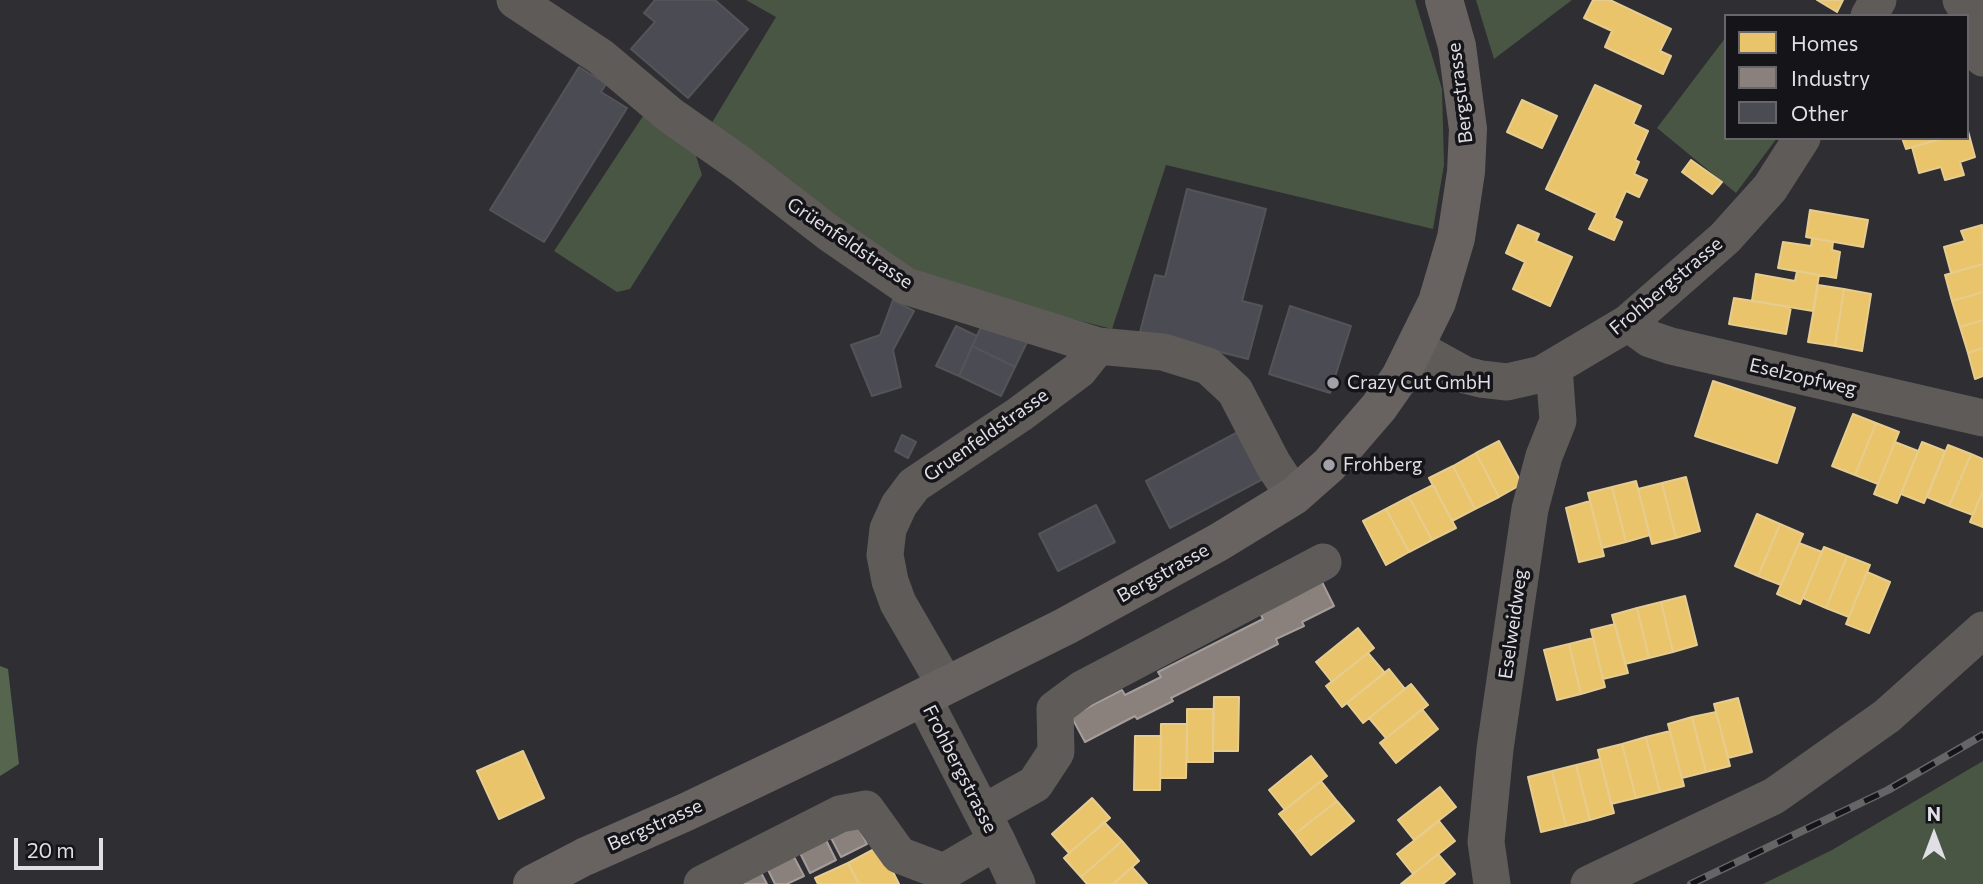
<!DOCTYPE html>
<meta charset="utf-8">
<style>
body{margin:0}
#map{position:relative;width:1983px;height:884px;overflow:hidden;background:#2e2e33;font-family:Commissioner,sans-serif}
canvas{display:block}
.legend{position:absolute;left:1724px;top:14px;width:245px;height:126px;box-sizing:border-box;background:#151519;border:2px solid #66666b;margin:0;padding:9px 12px;list-style:none;font-size:21px;color:#dfdfe5}
.legend li{display:flex;align-items:center;gap:14px;height:35px}
.legend b{width:35px;border:2px solid #66666b}
.north{position:absolute;left:1899px;top:800px;width:70px;height:70px;-webkit-text-stroke:5px #151519;paint-order:stroke;rotate:0deg;font-size:19px;font-weight:700;line-height:28px;text-align:center;color:#dfdfe5}
.north::after{content:'';display:block;margin:auto;width:24px;height:32px;background:#dfdfe5;clip-path:polygon(50% 0,100% 100%,50% 72%,0 100%)}
.scale{position:absolute;left:14px;top:838px;width:89px;height:32px;box-sizing:border-box;border:4px solid #dfdfe5;border-top:0;padding-left:9px;font-size:21px;line-height:24px;white-space:nowrap;color:#dfdfe5;-webkit-text-stroke:5px #151519;paint-order:stroke}
</style>
<div id="map">
<canvas width="1983" height="884"></canvas>
<ul class="legend">
<li><b style="height:19px;background:#e9c46a"></b>Homes</li>
<li><b style="height:19px;background:#8a817c"></b>Industry</li>
<li><b style="height:19px;background:#4b4b53"></b>Other</li>
</ul>
<div class="north">N</div>
<div class="scale">20 m</div>
</div>
<script>
const context = document.querySelector('canvas').getContext('2d');
context.lineJoin = 'round';
function fillPath(path, color) { context.fillStyle = color; context.fill(path, 'evenodd'); }
const poly = rows => new Path2D(rows.map(r => 'M' + r).join(''));
function strokePath(path, color, width, dash) { context.strokeStyle = color; context.lineWidth = width; context.lineCap = dash ? 'butt' : 'round'; context.setLineDash(dash || []); context.stroke(path); }
function drawText(font, color, halo, rows, align = 'center') {
  context.font = font + ' Commissioner,sans-serif'; context.lineWidth = 7; context.setLineDash([]); context.textBaseline = 'middle'; context.strokeStyle = halo; context.fillStyle = color; for (const [text, x, y, turn = 0] of rows) {
    context.save(); context.translate(x, y); context.rotate((+turn || 0) * Math.PI / 180); context.textAlign = isNaN(turn) ? turn : align; if (halo) context.strokeText(text, 0, 0); context.fillText(text, 0, 0); context.restore();
  }
}
fillPath(poly([
 [746,0,1415,0,1442,89,1444,165,1433,229,1166,165,1112,329,935,284,708,129,776,17],
 [1476,0,1572,0,1494,59],
 [1726,37,1726,138,1777,138,1736,193,1657,128],
 [645,113,692,143,702,175,630,289,617,292,554,251],
 [1983,761,1983,884,1763,884,1832,850]
]), '#4a5644');
fillPath(poly([
 [0,666,8,669,19,764,0,776]
]), '#56664e');
const homes = poly([
 [1593,0,1610,0,1671,29,1660,51,1671,56,1663,74,1605,47,1612,31,1584,18,1593,0],
 [1817,0,1843,0,1837,12,1817,0],
 [1595,85,1641,106,1633,124,1648,131,1635,160,1639,162,1634,174,1647,180,1639,197,1626,191,1614,218,1622,222,1614,240,1589,229,1597,213,1546,189,1595,85],
 [1522,100,1557,116,1542,148,1507,132,1522,100],
 [1968,131,1975,157,1960,162,1964,175,1945,180,1941,167,1919,173,1912,147,1944,138,1967,138,1968,131],
 [1902,138,1944,138,1906,149,1902,138],
 [1691,160,1722,182,1712,194,1682,172,1691,160],
 [1810,210,1868,220,1863,247,1806,237,1810,210],
 [1518,225,1539,234,1536,241,1572,257,1550,306,1513,289,1525,262,1506,253,1518,225],
 [1982,225,1983,264,1951,273,1944,247,1965,241,1961,231,1982,225],
 [1812,238,1833,242,1832,250,1840,252,1836,278,1778,268,1783,242,1811,246,1812,238],
 [1983,264,1983,292,1952,301,1945,275,1983,264],
 [1797,271,1819,275,1813,311,1752,301,1756,274,1795,281,1797,271],
 [1818,285,1844,289,1835,346,1808,342,1818,285],
 [1844,289,1871,294,1862,351,1835,346,1844,289],
 [1983,292,1983,320,1960,327,1952,301,1983,292],
 [1734,298,1791,307,1786,334,1729,324,1734,298],
 [1983,320,1983,348,1968,353,1960,327,1983,320],
 [1983,348,1983,376,1975,379,1968,353,1983,348],
 [1713,381,1795,408,1777,463,1695,436,1713,381],
 [1853,414,1876,423,1855,475,1832,466,1853,414],
 [1876,423,1899,432,1878,484,1855,475,1876,423],
 [1499,441,1522,484,1499,497,1476,453,1499,441],
 [1895,442,1918,451,1897,503,1874,494,1895,442],
 [1922,442,1945,451,1924,503,1901,494,1922,442],
 [1948,445,1971,454,1949,506,1927,497,1948,445],
 [1476,453,1499,497,1475,509,1453,466,1476,453],
 [1971,454,1983,459,1983,490,1973,515,1949,506,1971,454],
 [1453,466,1475,509,1452,521,1429,478,1453,466],
 [1686,477,1700,531,1676,538,1662,483,1686,477],
 [1636,481,1650,535,1626,542,1612,487,1636,481],
 [1662,483,1676,538,1652,544,1638,489,1662,483],
 [1433,485,1456,528,1432,540,1409,497,1433,485],
 [1612,487,1626,542,1602,548,1588,493,1612,487],
 [1983,490,1983,527,1970,522,1983,490],
 [1409,497,1432,540,1409,552,1386,509,1409,497],
 [1590,501,1604,556,1579,562,1566,508,1590,501],
 [1386,509,1409,552,1386,565,1363,521,1386,509],
 [1757,514,1780,524,1758,576,1735,566,1757,514],
 [1780,524,1803,534,1781,585,1758,576,1780,524],
 [1799,543,1822,552,1800,604,1777,594,1799,543],
 [1824,547,1847,556,1826,608,1803,598,1824,547],
 [1847,556,1870,565,1849,617,1826,608,1847,556],
 [1867,572,1890,582,1869,633,1846,624,1867,572],
 [1685,596,1697,645,1673,652,1661,602,1685,596],
 [1661,602,1673,652,1649,658,1637,608,1661,602],
 [1637,608,1649,658,1625,664,1612,615,1637,608],
 [1615,624,1628,673,1603,679,1591,630,1615,624],
 [1358,628,1374,648,1332,682,1316,662,1358,628],
 [1593,638,1605,687,1581,694,1569,644,1593,638],
 [1569,644,1581,694,1557,700,1544,650,1569,644],
 [1368,653,1385,673,1342,707,1326,686,1368,653],
 [1389,669,1405,689,1363,723,1347,703,1389,669],
 [1411,684,1428,705,1386,738,1369,718,1411,684],
 [1214,697,1239,697,1238,751,1213,751,1214,697],
 [1738,698,1752,752,1728,758,1714,704,1738,698],
 [1187,709,1213,709,1213,762,1187,762,1187,709],
 [1422,709,1438,729,1396,763,1380,743,1422,709],
 [1716,712,1730,766,1706,772,1692,717,1716,712],
 [1692,717,1706,772,1682,778,1668,724,1692,717],
 [1161,724,1187,724,1186,778,1160,778,1161,724],
 [1670,731,1684,786,1660,792,1646,737,1670,731],
 [1135,736,1161,736,1160,790,1134,790,1135,736],
 [1646,737,1660,792,1636,798,1622,744,1646,737],
 [1622,744,1636,798,1611,804,1598,750,1622,744],
 [523,751,544,798,499,819,477,771,523,751],
 [1311,756,1327,776,1285,810,1269,790,1311,756],
 [1600,759,1614,813,1590,820,1576,765,1600,759],
 [1576,765,1590,820,1566,826,1552,771,1576,765],
 [1552,771,1566,826,1541,832,1528,777,1552,771],
 [1321,781,1337,801,1295,834,1279,814,1321,781],
 [1440,787,1456,807,1414,840,1398,820,1440,787],
 [1092,798,1110,818,1069,853,1052,834,1092,798],
 [1337,801,1354,821,1311,855,1295,834,1337,801],
 [1439,821,1455,841,1413,874,1397,854,1439,821],
 [1104,822,1122,841,1081,877,1064,858,1104,822],
 [1122,841,1139,861,1113,884,1087,884,1081,877,1122,841],
 [880,846,899,884,859,884,848,863,880,846],
 [1438,854,1455,874,1443,884,1401,884,1438,854],
 [848,863,859,884,818,884,815,878,848,863],
 [1132,867,1147,884,1113,884,1132,867]
]);
fillPath(homes, '#e9c46a');
strokePath(homes, '#e6cc8f', 2);
const industry = poly([
 [1321,580,1334,606,1302,622,1304,626,1276,639,1278,644,1171,698,1173,701,1137,719,1135,716,1085,742,1071,716,1122,690,1125,695,1161,677,1158,672,1263,619,1261,615,1321,580],
 [856,823,867,844,841,857,830,836,856,823],
 [825,838,836,860,810,873,799,851,825,838],
 [793,855,804,876,787,884,775,884,767,868,793,855],
 [757,865,767,884,734,884,757,865]
]);
fillPath(industry, '#8a817c');
strokePath(industry, '#a49d9c', 2);
const building = poly([
 [655,0,715,0,748,29,688,98,631,49,655,22,644,13,655,0],
 [579,67,606,84,601,92,627,108,544,242,490,210,579,67],
 [1187,189,1266,209,1242,301,1262,306,1248,359,1140,332,1155,275,1165,277,1187,189],
 [893,300,914,311,893,350,901,387,872,396,851,345,880,335,893,300],
 [1290,306,1351,326,1330,393,1269,374,1290,306],
 [985,319,1028,340,1015,367,972,346,985,319],
 [956,326,977,336,959,376,936,366,956,326],
 [972,346,1015,367,1001,396,959,376,972,346],
 [1238,432,1263,479,1170,528,1146,481,1238,432],
 [902,435,916,442,908,458,895,451,902,435],
 [1096,505,1115,542,1058,571,1039,534,1096,505]
]);
fillPath(building, '#4b4b53');
strokePath(building, '#545458', 2);
strokePath(poly([
 [515,0,601,57,670,115,740,164,829,233,906,286,1098,346,1163,352,1208,366,1235,391,1273,464,1294,496],
 [1961,0,1971,16,1983,58],
 [1869,16,1878,0],
 [1628,323,1650,339,1671,346,1983,418],
 [1416,348,1465,375,1481,379,1507,382,1542,374,1628,323,1725,238,1770,188,1802,138],
 [946,686,898,603,890,581,885,555,888,529,899,505,914,485,1020,414,1079,370,1098,346],
 [923,698,997,841,1017,884],
 [983,813,1035,784,1056,752,1055,709,1082,689,1323,562],
 [702,884,840,814,866,809,899,855,944,872,997,841],
 [1492,884,1486,842,1495,749,1530,509,1544,456,1558,421,1554,367],
 [1589,884,1774,796,1887,716,1983,630]
]), '#5f5b58', 37);
strokePath(poly([
 [532,884,584,857,686,812,847,735,1066,626,1219,542,1294,496,1329,465,1379,407,1400,377,1437,302,1456,238,1466,172,1468,129,1457,46,1444,0]
]), '#686361', 38);
const rail = poly([
 [1691,884,1888,790,1983,735]
]);
strokePath(rail, '#666566', 8);
strokePath(rail, '#151519', 5, [16]);
for (const [x, y, r, color] of [
 [1333,383,7,"#a1a1a7"],
 [1329,465,7,"#a1a1a7"]
]) { const dot = new Path2D(); dot.arc(x, y, r, 0, 2 * Math.PI); context.fillStyle = color; context.fill(dot); strokePath(dot, '#151519', 2.5); }
drawText('19px', '#dfdfe5', '#151519', [
 ["Bergstrasse",1460,93,-97],
 ["Grüenfeldstrasse",850,243,34],
 ["Frohbergstrasse",1666,286,-40],
 ["Eselzopfweg",1803,377,13],
 ["Gruenfeldstrasse",986,435,-35],
 ["Bergstrasse",1163,573,-29],
 ["Eselweidweg",1513,624,-82],
 ["Frohbergstrasse",960,769,63],
 ["Bergstrasse",655,825,-24]
]);
drawText('19px', '#dfdfe5', '#151519', [
 ["Crazy Cut GmbH",1347,383],
 ["Frohberg",1343,465]
], 'left');
</script>
